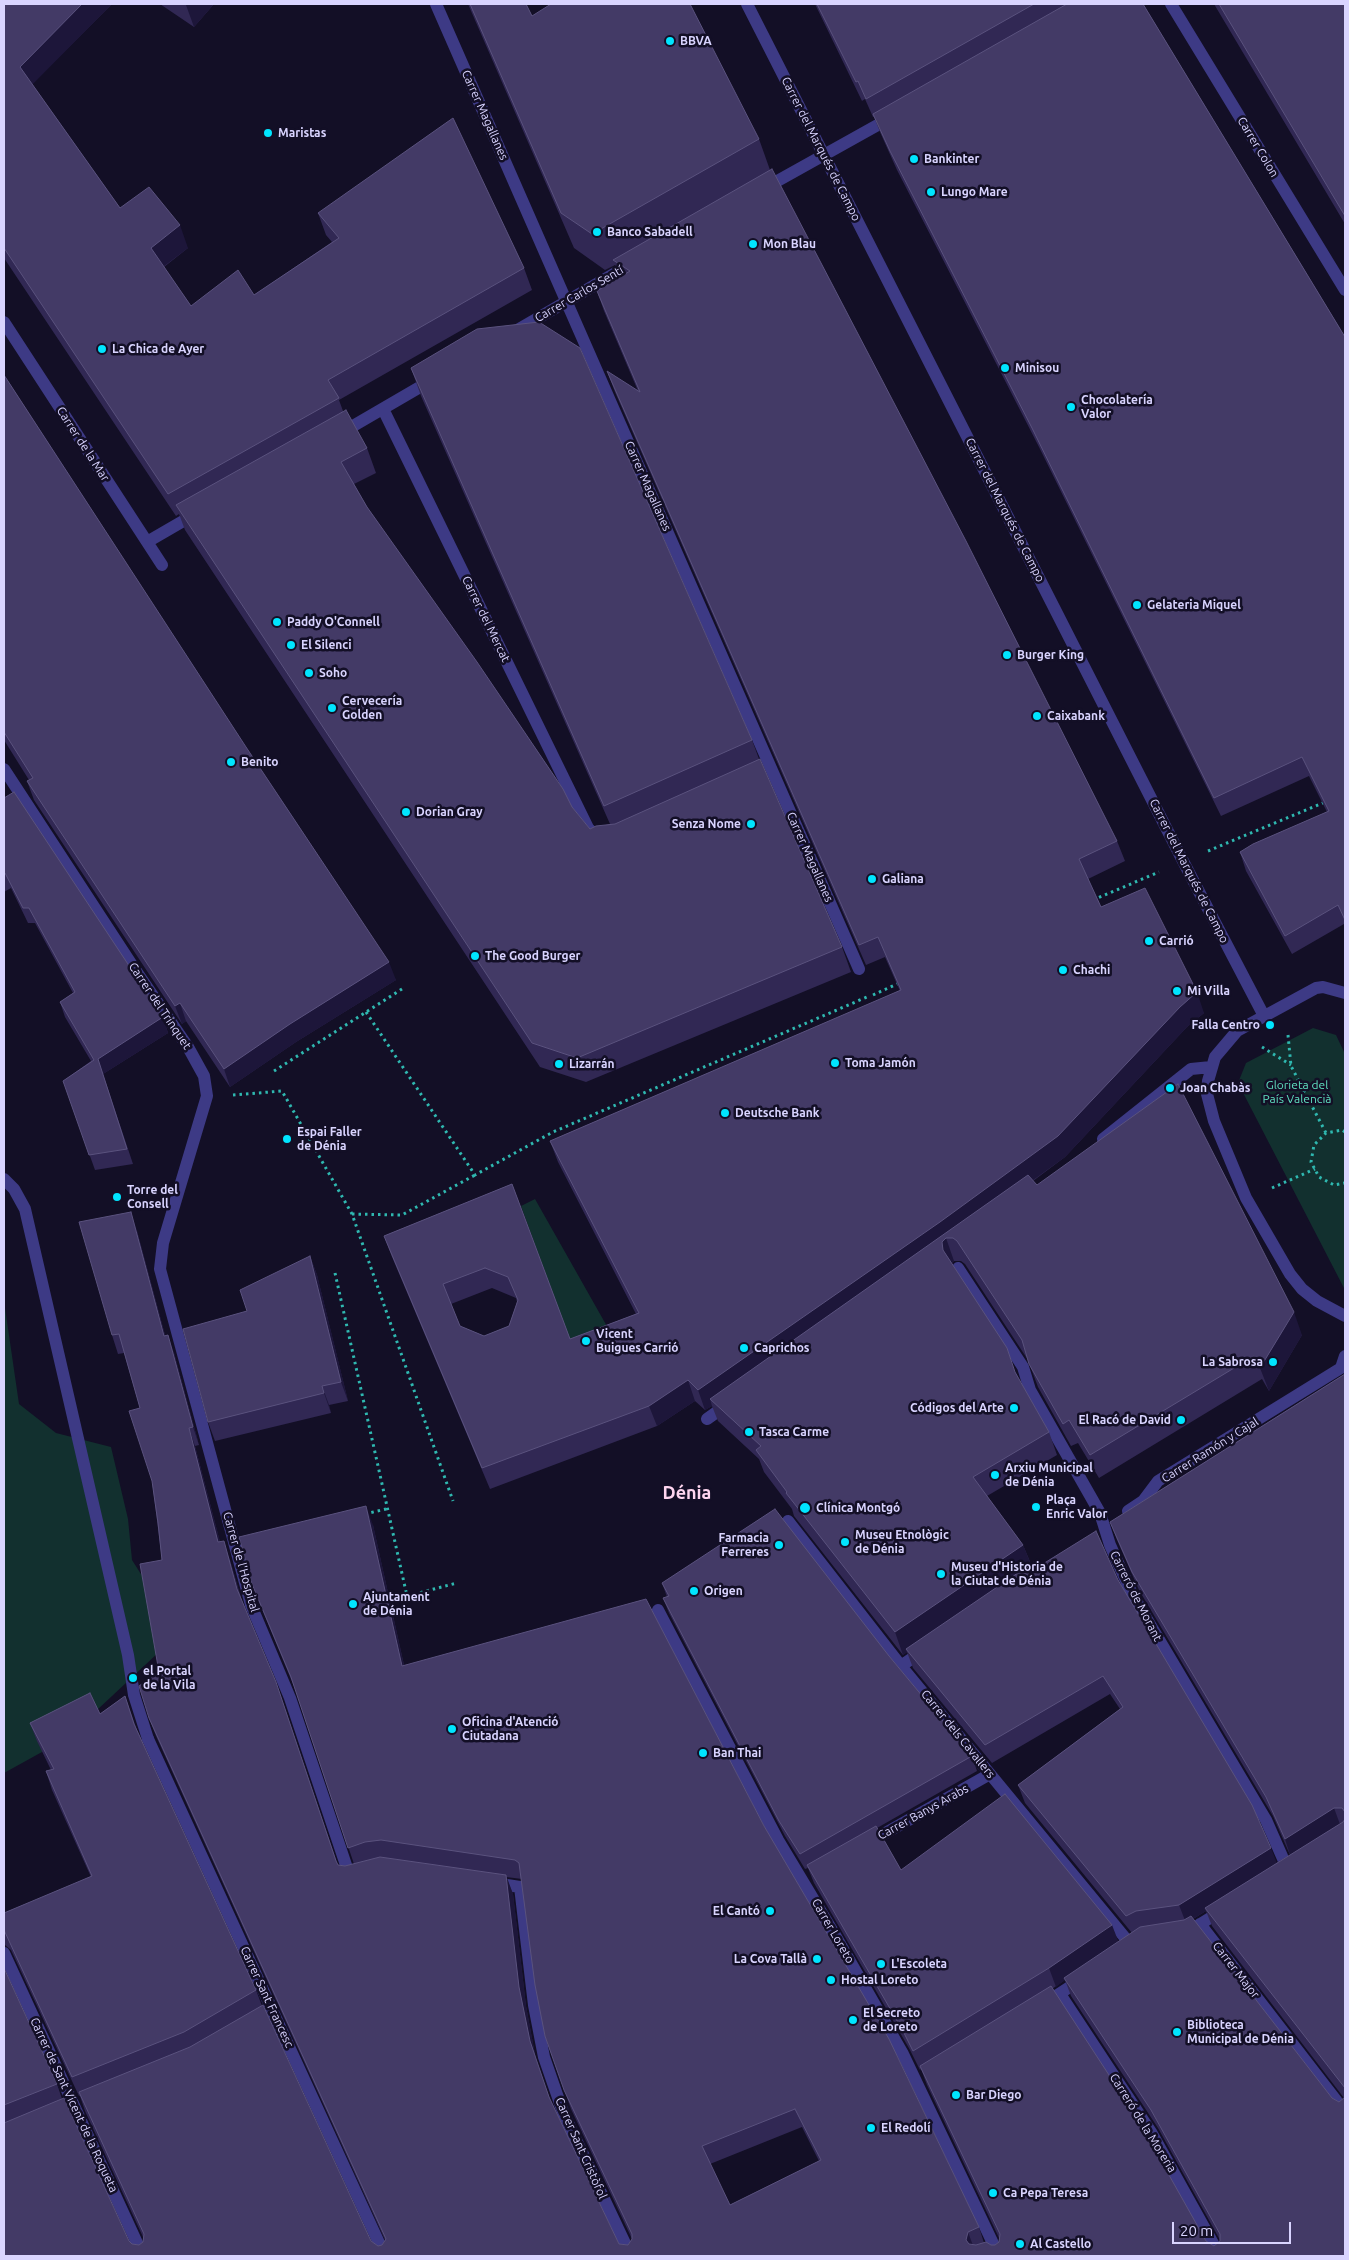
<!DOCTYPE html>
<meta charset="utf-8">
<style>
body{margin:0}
#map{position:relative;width:1349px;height:2260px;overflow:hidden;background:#130f26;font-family:Ubuntu,sans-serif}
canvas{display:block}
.frame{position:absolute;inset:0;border:5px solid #d9d4ff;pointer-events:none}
.scale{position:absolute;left:1172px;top:2222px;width:119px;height:22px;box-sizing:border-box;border:2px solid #d9d4ff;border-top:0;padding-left:6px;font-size:15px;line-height:18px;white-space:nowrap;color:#d9d4ff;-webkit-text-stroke:4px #130f26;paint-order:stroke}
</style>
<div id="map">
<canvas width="1349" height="2260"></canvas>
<div class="frame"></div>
<div class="scale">20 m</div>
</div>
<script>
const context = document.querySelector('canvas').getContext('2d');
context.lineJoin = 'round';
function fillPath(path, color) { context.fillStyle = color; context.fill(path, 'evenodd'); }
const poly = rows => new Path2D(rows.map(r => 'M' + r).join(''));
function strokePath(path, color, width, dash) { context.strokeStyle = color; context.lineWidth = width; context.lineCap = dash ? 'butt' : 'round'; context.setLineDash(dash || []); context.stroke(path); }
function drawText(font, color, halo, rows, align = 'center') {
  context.font = font + ' Ubuntu,sans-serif'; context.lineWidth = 5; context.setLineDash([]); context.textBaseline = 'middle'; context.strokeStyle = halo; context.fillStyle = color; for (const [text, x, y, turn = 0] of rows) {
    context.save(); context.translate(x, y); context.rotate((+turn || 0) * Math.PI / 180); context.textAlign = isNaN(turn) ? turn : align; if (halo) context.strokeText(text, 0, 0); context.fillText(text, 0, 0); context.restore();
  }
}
fillPath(poly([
 [1313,1028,1336,1035,1345,1054,1345,1290,1238,1083,1246,1063],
 [535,1199,617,1344,577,1360,521,1206],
 [4,1301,19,1404,56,1433,111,1447,128,1519,132,1560,146,1582,159,1652,96,1711,42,1752,4,1773]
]), '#12302f');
strokePath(poly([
 [1208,851,1325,802],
 [1093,900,1159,872],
 [873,995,899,983],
 [366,1012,475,1175,553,1132,867,997],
 [1288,1035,1291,1066,1326,1133],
 [1262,1047,1291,1065],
 [274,1071,402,989],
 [233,1095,282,1091,352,1214,453,1501],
 [1345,1132,1342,1130,1326,1133,1314,1145,1311,1162,1319,1177,1334,1185,1345,1183],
 [1272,1188,1315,1169],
 [352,1214,402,1215,475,1175],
 [335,1273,407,1596,457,1583],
 [365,1514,386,1509]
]), '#2fb8b0', 3, [2.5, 4]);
strokePath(poly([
 [4,1179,14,1189,25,1209,128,1655,134,1695,148,1739]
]), '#3d3a85', 12);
strokePath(poly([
 [436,4,859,969],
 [747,4,1183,861,1264,1016],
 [1171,4,1345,290],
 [763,189,892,117],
 [4,322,162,565],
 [514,332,631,264],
 [383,409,588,828,598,838],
 [341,433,432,380],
 [147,542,197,513],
 [4,769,134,968,188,1047,204,1076,207,1096,163,1243,160,1269,251,1605,290,1698,350,1877,354,1876],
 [1345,993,1323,987,1316,988,1237,1031,1215,1057,1208,1081,1207,1094,1214,1121,1246,1198,1290,1274,1302,1289,1317,1301,1345,1316],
 [1103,1139,1191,1069,1211,1067],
 [958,1268,1023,1367,1030,1390,1100,1513,1110,1545,1132,1594,1266,1820,1288,1870],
 [707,1419,728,1404],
 [1128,1511,1143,1501,1158,1481,1341,1368,1345,1356],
 [788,1521,901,1666,1131,1945],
 [658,1610,778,1840,835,1935,903,2054,999,2256],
 [901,1666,924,1650],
 [148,1739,385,2256],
 [866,1844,990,1774],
 [494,1883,520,1887,534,2005,544,2057,563,2112,631,2256],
 [1200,1924,1345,2112],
 [1184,1932,1189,1931,1223,1910],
 [4,1953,143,2256],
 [1060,1994,1151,2132,1220,2256],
 [1042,2005,1082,1979]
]), '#3d3a85', 12);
fillPath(poly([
 [4,4,112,4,32,84,120,208,188,248,164,267,191,306,254,295,332,242,326,235,318,213,524,268,532,290,339,400,343,411,367,448,376,473,354,484,367,507,572,807,590,829,610,824,421,396,411,368,752,740,759,759,842,947,851,972,586,1082,540,1067,185,530,179,514,176,516,4,258],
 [160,4,214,4,194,27],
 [468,4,526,4,532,16,759,139,770,170,1117,841,1125,861,1088,879,1101,907,1204,1013,1187,1027,1065,1157,1033,1181,1037,1185,1302,1335,1269,1391,1262,1379,1099,1478,1078,1443,1071,1446,1038,1387,1028,1360,965,1264,961,1261,954,1261,952,1263,1049,1432,1057,1455,987,1496,1023,1545,1031,1564,1038,1567,1118,1580,1276,1863,1290,1855,1273,1816,1139,1590,1117,1540,1110,1522,1345,1374,1345,2256,4,2256,4,1968,57,2084,62,2099,129,2241,132,2244,139,2245,143,2242,143,2237,85,2111,80,2096,79,2096,11,1950,5,1945,4,1945,4,1913,91,1877,52,1790,46,1771,51,1770,37,1741,30,1723,100,1714,125,1696,137,1730,256,1990,262,2006,371,2241,378,2246,382,2245,385,2240,156,1736,149,1718,159,1672,162,1560,152,1481,140,1408,124,1353,118,1354,112,1335,137,1231,165,1335,174,1353,199,1445,195,1446,220,1542,230,1560,242,1601,282,1701,337,1862,338,1865,345,1866,354,1864,295,1689,259,1602,252,1584,373,1525,404,1665,764,1826,979,2227,984,2243,991,2245,995,2245,999,2242,999,2238,927,2085,921,2069,920,2070,910,2050,814,1883,808,1868,805,1869,785,1836,669,1613,663,1598,667,1597,662,1583,889,1656,972,1756,977,1771,877,1828,901,1870,1118,1942,1132,1933,1025,1803,1018,1785,1120,1709,1110,1694,992,1763,913,1668,907,1652,903,1655,794,1516,792,1509,764,1472,759,1459,718,1421,712,1406,705,1410,695,1401,657,1426,490,1489,392,1257,384,1236,512,1184,570,1339,636,1314,558,1162,550,1141,900,991,885,957,866,965,615,392,607,371,638,391,604,311,597,291,619,278,615,265,605,270,574,248],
 [492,1288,516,1298,517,1302,509,1326,484,1336,460,1326,451,1304],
 [506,1877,522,1879,545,2036,571,2109,632,2239,628,2245,619,2244,550,2099,536,2060,526,2006,513,1894],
 [1206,1911,1212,1926,1344,2098,1339,2102,1332,2098,1193,1919],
 [1065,1980,1071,1996,1158,2128,1220,2240,1220,2241,1214,2246,1206,2241,1052,1989],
 [802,2127,819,2161,730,2205,710,2164],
 [815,4,1143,4,1345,337,1345,926,1344,924,1292,954,1246,871,1240,852,1327,812,1309,776,1221,816,1039,447,897,170,880,132,874,117,873,117,865,99,862,101],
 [1214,4,1345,4,1345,224],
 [4,375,396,980,296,1042,230,1087,186,1021,182,1024,34,800,27,781,29,780,4,740],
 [4,798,163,1017,168,1033,103,1074,133,1164,95,1170,63,1081,91,1061,65,1017,60,1002,73,993,35,923,28,923,11,888,4,892],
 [310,1256,317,1275,348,1401,329,1405,331,1413,215,1441,208,1422,247,1311]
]), '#312854');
fillPath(poly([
 [82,4,112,4,28,89,20,67],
 [188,4,214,4,194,27,186,5],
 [180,225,188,248,159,270,151,248],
 [389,962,396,980,296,1042,230,1087,224,1069,290,1024],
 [1197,992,1204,1013,1187,1027,1065,1157,953,1238,946,1238,954,1261,951,1265,710,1399,712,1406,705,1410,698,1390,1180,1007],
 [180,1003,186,1021,182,1024,175,1006],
 [163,1017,168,1033,103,1074,133,1164,98,1059],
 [131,1212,137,1231,170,1354,164,1336],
 [310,1256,317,1275,348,1401,341,1382],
 [1294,1312,1302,1335,1269,1391,1260,1368],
 [168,1335,174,1353,199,1445,193,1427],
 [688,1380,695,1401,657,1426,649,1406],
 [322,1386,329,1405,331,1413,324,1393],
 [189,1428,195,1446,225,1561,218,1542],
 [366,1506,373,1525,408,1684,402,1666],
 [224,1541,230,1560,243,1608,237,1589],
 [1023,1545,1032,1567,906,1649,907,1652,903,1655,895,1632],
 [276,1682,282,1701,342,1880,336,1861],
 [1334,1808,1341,1827,1291,1858,1285,1839],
 [1271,1848,1278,1866,1205,1908,1206,1911,1186,1923,1179,1905],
 [506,1875,513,1894,526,2006,536,2060,530,2041,519,1987],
 [1112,1925,1119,1943,1064,1978,1065,1980,1056,1987,1049,1968],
 [968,2232,975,2251,966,2240]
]), '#1d163a');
const building = poly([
 [4,4,82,4,20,67,120,208,149,187,180,225,151,248,191,306,238,270,254,295,339,238,318,213,453,118,524,268,328,380,339,398,168,494,4,248,4,4],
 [470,4,526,4,532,16,551,4,690,4,759,139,592,234,561,213,470,4],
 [817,4,1034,4,866,99,858,81,856,82,817,4],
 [1067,4,1143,4,1345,337,1345,920,1338,905,1285,936,1240,852,1253,844,1329,811,1302,757,1214,798,1032,428,890,151,873,114,1067,4],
 [1219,4,1345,4,1345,216,1219,4],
 [772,169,966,541,1117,841,1079,859,1101,907,1145,888,1197,992,1180,1007,1058,1136,940,1222,698,1390,688,1380,649,1406,482,1468,384,1236,512,1184,570,1339,639,1313,550,1141,901,990,878,937,859,945,607,371,640,392,597,291,630,271,613,260,772,169],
 [485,1268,508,1277,518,1300,509,1326,484,1336,460,1326,443,1284,485,1268],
 [539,322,580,348,752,740,604,806,411,368,477,329,539,322],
 [4,375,246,747,389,962,290,1024,224,1069,180,1003,175,1006,27,781,33,778,4,732,4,375],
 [346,410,367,448,341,462,367,507,477,662,563,789,572,807,590,829,596,826,615,824,760,759,842,947,577,1058,532,1043,176,505,346,410],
 [14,792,163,1017,98,1059,127,1149,89,1155,63,1081,94,1060,60,1002,75,992,29,908,23,908,5,873,4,874,4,798,14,792],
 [1178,1084,1294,1312,1260,1368,1254,1356,1090,1455,1069,1420,1063,1424,1029,1364,1022,1340,957,1241,953,1238,946,1238,942,1242,943,1250,1007,1348,1015,1372,1049,1432,973,1477,1023,1545,895,1632,786,1493,787,1492,756,1450,761,1446,710,1399,1028,1175,1037,1185,1178,1084],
 [131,1212,164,1336,168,1335,193,1427,189,1428,218,1542,224,1541,237,1589,276,1682,336,1861,338,1865,345,1866,380,1857,506,1875,519,1987,530,2041,549,2097,619,2244,628,2245,632,2239,632,2234,564,2090,545,2036,535,1985,519,1863,515,1860,381,1840,365,1842,348,1848,291,1677,252,1584,239,1537,366,1506,402,1666,646,1599,764,1826,889,2039,979,2227,968,2232,966,2240,969,2244,976,2245,986,2242,991,2245,995,2245,999,2242,1000,2234,920,2066,1051,1986,1137,2118,1206,2241,1214,2246,1220,2241,1220,2234,1151,2110,1064,1978,1140,1927,1184,1920,1191,1916,1332,2098,1339,2102,1345,2097,1345,2256,4,2256,4,2123,64,2098,129,2241,132,2244,139,2245,143,2242,144,2234,79,2092,190,2047,263,2005,371,2241,378,2246,382,2245,386,2239,149,1718,139,1686,159,1672,140,1564,162,1560,158,1523,152,1481,129,1411,140,1408,119,1334,112,1335,79,1222,131,1212],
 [795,2109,821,2160,730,2205,702,2146,795,2109],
 [310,1256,341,1382,322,1386,324,1393,208,1422,183,1329,247,1311,240,1290,310,1256],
 [1345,1374,1345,1812,1342,1808,1334,1808,1285,1839,1266,1797,1132,1572,1110,1522,1345,1374],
 [775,1509,889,1656,972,1756,800,1854,779,1821,663,1598,669,1596,662,1583,775,1509],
 [1096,1531,1118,1580,1252,1805,1271,1848,1179,1905,1136,1911,1126,1916,1018,1785,1123,1707,1103,1676,985,1745,906,1649,1034,1562,1038,1567,1096,1531],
 [90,1693,100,1714,125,1696,134,1724,256,1990,184,2032,72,2077,4,1930,4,1913,92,1876,46,1771,54,1769,30,1723,90,1693],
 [1005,1794,1112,1925,1049,1968,913,2051,903,2031,807,1865,876,1826,901,1870,1005,1794],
 [1345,1819,1345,2094,1345,2088,1205,1908,1343,1822,1345,1819],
 [4,1968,57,2084,4,2105,4,1968]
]);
fillPath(building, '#433a66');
strokePath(building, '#5a527e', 1);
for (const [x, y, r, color] of [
 [670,41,5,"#00e5ff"],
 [268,133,5,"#00e5ff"],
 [914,159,5,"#00e5ff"],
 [931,192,5,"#00e5ff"],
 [597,232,5,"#00e5ff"],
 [753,244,5,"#00e5ff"],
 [102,349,5,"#00e5ff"],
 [1005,368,5,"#00e5ff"],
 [1071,407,5,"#00e5ff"],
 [1137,605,5,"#00e5ff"],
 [277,622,5,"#00e5ff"],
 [291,645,5,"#00e5ff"],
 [1007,655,5,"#00e5ff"],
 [309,673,5,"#00e5ff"],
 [332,708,5,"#00e5ff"],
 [1037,716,5,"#00e5ff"],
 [231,762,5,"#00e5ff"],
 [406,812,5,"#00e5ff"],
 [751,824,5,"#00e5ff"],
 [872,879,5,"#00e5ff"],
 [1149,941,5,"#00e5ff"],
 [475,956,5,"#00e5ff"],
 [1063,970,5,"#00e5ff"],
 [1177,991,5,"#00e5ff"],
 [1270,1025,5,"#00e5ff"],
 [835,1063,5,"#00e5ff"],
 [559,1064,5,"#00e5ff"],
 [1170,1088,5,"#00e5ff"],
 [725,1113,5,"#00e5ff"],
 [287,1139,5,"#00e5ff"],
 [117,1197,5,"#00e5ff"],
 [586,1341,5,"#00e5ff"],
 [744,1348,5,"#00e5ff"],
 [1273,1362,5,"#00e5ff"],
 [1014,1408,5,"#00e5ff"],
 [1181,1420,5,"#00e5ff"],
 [749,1432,5,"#00e5ff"],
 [995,1475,5,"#00e5ff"],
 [1036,1507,5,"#00e5ff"],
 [805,1508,6,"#00e5ff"],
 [845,1542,5,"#00e5ff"],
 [779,1545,5,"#00e5ff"],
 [941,1574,5,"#00e5ff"],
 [694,1591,5,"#00e5ff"],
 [353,1604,5,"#00e5ff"],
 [133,1678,5,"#00e5ff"],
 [452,1729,5,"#00e5ff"],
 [703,1753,5,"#00e5ff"],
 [770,1911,5,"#00e5ff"],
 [817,1959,5,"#00e5ff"],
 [881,1964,5,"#00e5ff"],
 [831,1980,5,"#00e5ff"],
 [853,2020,5,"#00e5ff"],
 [1177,2032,5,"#00e5ff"],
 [956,2095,5,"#00e5ff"],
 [871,2128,5,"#00e5ff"],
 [993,2193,5,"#00e5ff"],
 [1020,2244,5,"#00e5ff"]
]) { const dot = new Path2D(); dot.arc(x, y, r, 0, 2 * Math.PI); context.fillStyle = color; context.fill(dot); strokePath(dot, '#130f26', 2); }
drawText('bold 12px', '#d9d4ff', '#130f26', [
 ["BBVA",680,41],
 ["Maristas",278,133],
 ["Bankinter",924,159],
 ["Lungo Mare",941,192],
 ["Banco Sabadell",607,232],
 ["Mon Blau",763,244],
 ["La Chica de Ayer",112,349],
 ["Minisou",1015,368],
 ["Chocolatería",1081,400],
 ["Valor",1081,414],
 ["Gelateria Miquel",1147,605],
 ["Paddy O'Connell",287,622],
 ["El Silenci",301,645],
 ["Burger King",1017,655],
 ["Soho",319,673],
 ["Cervecería",342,701],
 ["Golden",342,715],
 ["Caixabank",1047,716],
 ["Benito",241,762],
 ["Dorian Gray",416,812],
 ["Senza Nome",741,824,"right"],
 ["Galiana",882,879],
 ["Carrió",1159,941],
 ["The Good Burger",485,956],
 ["Chachi",1073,970],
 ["Mi Villa",1187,991],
 ["Falla Centro",1260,1025,"right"],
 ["Toma Jamón",845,1063],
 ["Lizarrán",569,1064],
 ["Joan Chabàs",1180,1088],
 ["Deutsche Bank",735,1113],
 ["Espai Faller",297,1132],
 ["de Dénia",297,1146],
 ["Torre del",127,1190],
 ["Consell",127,1204],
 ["Vicent",596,1334],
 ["Buigues Carrió",596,1348],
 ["Caprichos",754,1348],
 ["La Sabrosa",1263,1362,"right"],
 ["Códigos del Arte",1004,1408,"right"],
 ["El Racó de David",1171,1420,"right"],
 ["Tasca Carme",759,1432],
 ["Arxiu Municipal",1005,1468],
 ["de Dénia",1005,1482],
 ["Plaça",1046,1500],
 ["Enric Valor",1046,1514],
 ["Clínica Montgó",816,1508],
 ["Museu Etnològic",855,1535],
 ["de Dénia",855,1549],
 ["Farmacia",769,1538,"right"],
 ["Ferreres",769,1552,"right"],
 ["Museu d'Historia de",951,1567],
 ["la Ciutat de Dénia",951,1581],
 ["Origen",704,1591],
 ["Ajuntament",363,1597],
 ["de Dénia",363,1611],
 ["el Portal",143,1671],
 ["de la Vila",143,1685],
 ["Oficina d'Atenció",462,1722],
 ["Ciutadana",462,1736],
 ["Ban Thai",713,1753],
 ["El Cantó",760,1911,"right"],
 ["La Cova Tallà",807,1959,"right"],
 ["L'Escoleta",891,1964],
 ["Hostal Loreto",841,1980],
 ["El Secreto",863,2013],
 ["de Loreto",863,2027],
 ["Biblioteca",1187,2025],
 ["Municipal de Dénia",1187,2039],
 ["Bar Diego",966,2095],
 ["El Redolí",881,2128],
 ["Ca Pepa Teresa",1003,2193],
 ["Al Castello",1030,2244]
], 'left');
drawText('12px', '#d9d4ff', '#130f26', [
 ["Carrer Magallanes",485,115,66],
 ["Carrer Colon",1258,147,59],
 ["Carrer del Marqués de Campo",821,149,63],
 ["Carrer Carlos Sentí",579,294,-30],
 ["Carrer de la Mar",83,444,57],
 ["Carrer Magallanes",648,486,66],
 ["Carrer del Marqués de Campo",1005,510,63],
 ["Carrer del Mercat",486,619,64],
 ["Carrer Magallanes",810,857,66],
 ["Carrer del Marqués de Campo",1189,871,63],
 ["Carrer del Trinquet",160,1006,56],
 ["Carrer Ramón y Cajal",1210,1450,-32],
 ["Carrer de l'Hospital",241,1562,74],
 ["Carreró de Morant",1136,1596,63],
 ["Carrer dels Cavallers",958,1734,51],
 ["Carrer Banys Arabs",923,1812,-29],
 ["Carrer Loreto",833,1931,60],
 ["Carrer Major",1236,1970,52],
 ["Carrer Sant Francesc",267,1997,65],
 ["Carrer de Sant Vicent de la Roqueta",74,2105,65],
 ["Carreró de la Moreria",1143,2123,58],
 ["Carrer Sant Cristòfol",581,2148,66]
]);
drawText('12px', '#5fe0c0', '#130f26', [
 ["Glorieta del",1297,1085],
 ["País Valencià",1297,1099]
]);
drawText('bold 18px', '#ffd6f0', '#130f26', [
 ["Dénia",687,1493]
]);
</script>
